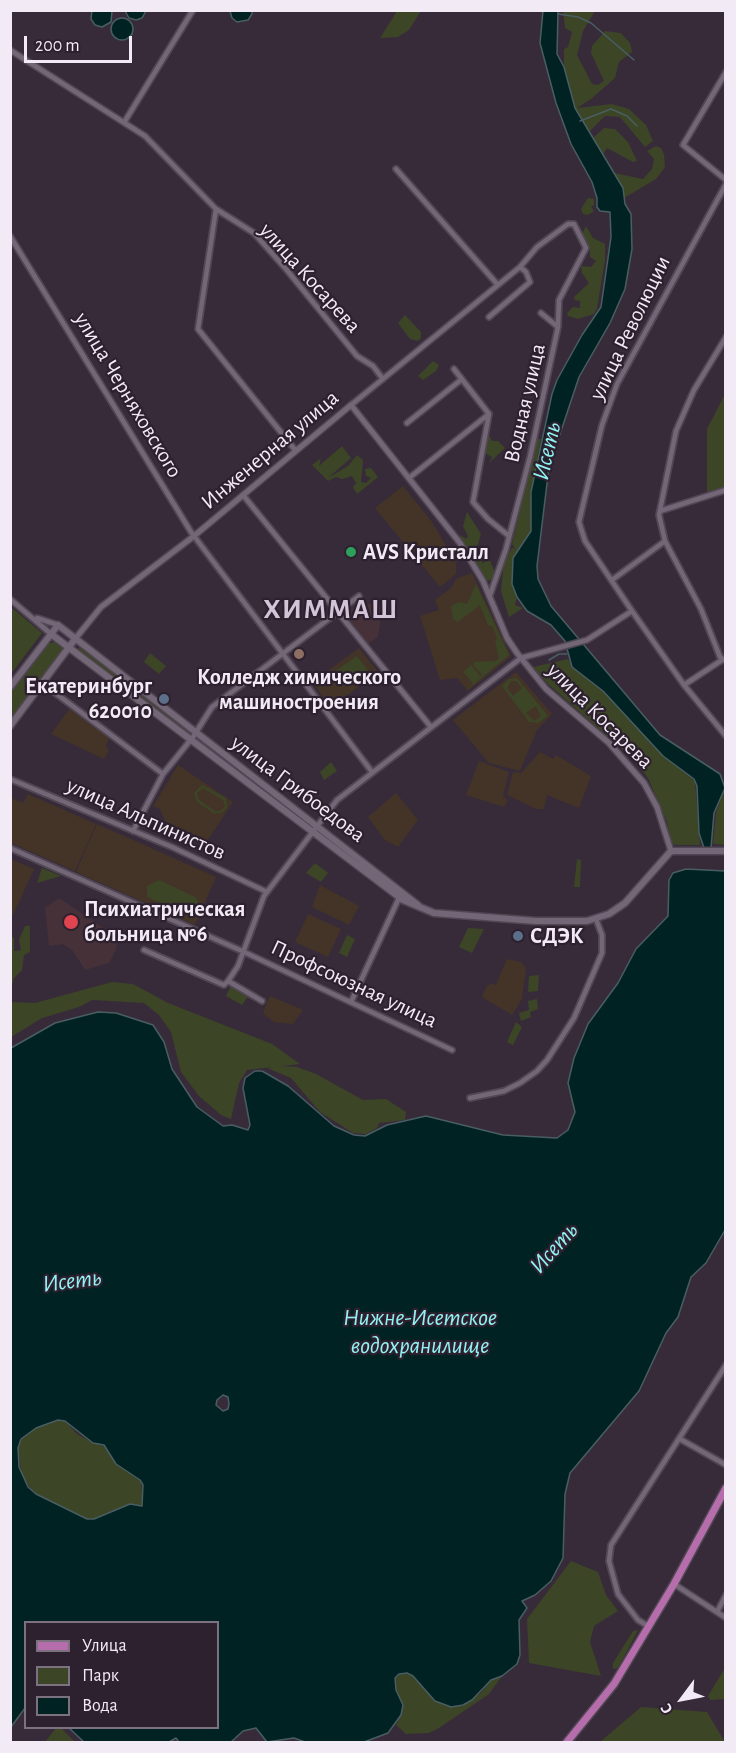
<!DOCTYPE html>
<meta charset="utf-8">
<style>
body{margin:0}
#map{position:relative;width:736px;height:1753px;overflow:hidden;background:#372b3a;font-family:"Alegreya Sans",sans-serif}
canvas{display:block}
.frame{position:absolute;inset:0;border:12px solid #f2eaf4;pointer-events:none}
.legend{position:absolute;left:24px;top:1621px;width:195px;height:108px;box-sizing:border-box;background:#2d212f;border:2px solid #7c717e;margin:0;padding:8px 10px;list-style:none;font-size:18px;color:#f2eaf4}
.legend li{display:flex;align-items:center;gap:12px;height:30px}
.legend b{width:30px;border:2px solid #7c717e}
.north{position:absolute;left:652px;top:1669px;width:60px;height:60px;-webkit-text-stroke:4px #2d212f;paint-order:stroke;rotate:238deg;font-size:16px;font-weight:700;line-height:24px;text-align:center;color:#f2eaf4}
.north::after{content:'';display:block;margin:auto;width:21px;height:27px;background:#f2eaf4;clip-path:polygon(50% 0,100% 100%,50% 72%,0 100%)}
.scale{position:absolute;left:24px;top:36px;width:108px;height:27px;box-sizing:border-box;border:3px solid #f2eaf4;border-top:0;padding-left:8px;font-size:18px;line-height:21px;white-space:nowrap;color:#f2eaf4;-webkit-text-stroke:4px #2d212f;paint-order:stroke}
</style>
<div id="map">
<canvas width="736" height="1753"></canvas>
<div class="frame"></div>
<ul class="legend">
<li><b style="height:8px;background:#b56dab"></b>Улица</li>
<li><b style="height:16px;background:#3c4526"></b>Парк</li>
<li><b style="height:16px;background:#012223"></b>Вода</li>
</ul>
<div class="north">С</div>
<div class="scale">200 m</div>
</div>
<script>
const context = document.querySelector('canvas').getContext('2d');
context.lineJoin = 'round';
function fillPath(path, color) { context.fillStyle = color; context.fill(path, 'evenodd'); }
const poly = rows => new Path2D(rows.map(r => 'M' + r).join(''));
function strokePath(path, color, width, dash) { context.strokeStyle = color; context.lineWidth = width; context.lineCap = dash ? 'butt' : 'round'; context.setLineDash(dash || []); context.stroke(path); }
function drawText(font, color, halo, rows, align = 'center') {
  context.font = font + ' "Alegreya Sans",sans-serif'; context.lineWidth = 4.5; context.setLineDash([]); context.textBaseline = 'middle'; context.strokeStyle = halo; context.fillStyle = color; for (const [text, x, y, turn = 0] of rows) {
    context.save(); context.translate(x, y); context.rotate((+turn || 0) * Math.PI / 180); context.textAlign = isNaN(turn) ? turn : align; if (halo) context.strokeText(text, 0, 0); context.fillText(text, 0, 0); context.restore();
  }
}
fillPath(poly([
 [403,486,432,522,456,563,456,574,440,587,375,508],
 [472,573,511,656,468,691,457,678,440,680,420,616,439,610,435,600,451,588,456,579],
 [359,648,378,672,331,708,312,682],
 [516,672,552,714,537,730,520,771,489,763,453,720],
 [69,709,109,738,106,746,109,751,104,759,51,734],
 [540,752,553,759,556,755,591,776,579,808,547,795,544,809,536,809,507,795,513,772,521,773],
 [479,761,509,772,503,796,508,800,504,807,466,795],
 [178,765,233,802,207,841,165,821,160,809,153,806],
 [396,793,418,820,398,847,385,840,368,817],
 [28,794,96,824,75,871,11,843,11,798,23,803],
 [97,824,216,877,195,925,76,872],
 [11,859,34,869,13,915,10,914],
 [320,885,359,906,349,925,312,907],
 [308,914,341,929,328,957,295,942],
 [507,959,521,962,526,968,522,999,512,1015,482,997,487,986,491,983,496,985],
 [270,996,303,1010,293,1024,274,1022,265,1015,263,1012]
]), '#433427');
fillPath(poly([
 [358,602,383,606,378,637,368,644,345,614],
 [59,898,117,937,116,950,109,963,85,970,73,951,63,944,49,946,45,908]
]), '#453137');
fillPath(poly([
 [397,11,421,11,409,30,398,37,380,38],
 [563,11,595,11,583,31,577,55,592,84,598,85,604,81,591,53,592,46,605,31,621,33,630,43,632,52,619,62,615,78,591,99,577,108,612,104,629,109,646,125,653,141,645,147,620,117,605,116,589,132,584,125,575,108,564,67,564,49,568,47,572,32,565,28],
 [604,128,615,129,628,142,637,161,633,162,607,148,602,156,592,139],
 [656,146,661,148,664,154,665,167,656,179,624,198,623,188,614,173,643,179,652,169,654,159,647,151],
 [588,198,594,199,594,205,591,207,594,211,588,215,583,214,581,209],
 [586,226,593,238,605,244,605,260,597,308,594,314,578,319,568,316,567,313,573,307,580,308,580,301,575,300,574,297,589,283,582,273,581,266,591,267,596,261,590,257,590,249,582,234],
 [405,315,421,332,421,338,418,341,410,339,398,323],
 [433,361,439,365,436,371,423,380,418,376],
 [725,394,725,487,707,493,707,429],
 [487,431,492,441,498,441,505,448,489,463,492,457,485,453],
 [537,439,541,439,531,492,531,532,513,558,512,584,517,597,515,605,523,608,509,617,501,591,504,561,512,548,515,549,512,544],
 [342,446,351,458,328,478,348,466,357,455,363,460,361,482,366,483,371,478,366,476,365,469,371,468,378,477,357,494,353,487,356,483,352,476,342,479,336,477,328,481,312,465,321,458,319,466],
 [467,512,481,534,478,544,473,550,483,563,488,559,490,561,495,572,491,580,487,581,461,539,460,535,466,539,468,536,463,526],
 [476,584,509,655,468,689,473,683,463,672,471,665,480,676,477,679,482,675,473,665,474,662,494,661,499,659,495,642,497,638,492,626,488,625,480,605,458,622,453,619,451,606,460,602,467,604],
 [11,607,42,633,11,674],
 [57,641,62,646,63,653,11,722,10,693,48,644],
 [81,646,192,732,188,737,77,650],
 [150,653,166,666,159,674,144,662],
 [357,656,369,672,349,687,337,670],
 [568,659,572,667,603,691,646,735,651,745,695,781,700,845,675,845,671,842,667,822,648,778,633,759,548,684,533,667],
 [517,678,548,716,538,723,529,722,502,686,509,679],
 [511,681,516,681,522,688,513,696,507,688],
 [536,706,541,716,534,721,526,713],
 [199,738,312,822,308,827,196,742],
 [331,762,337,771,324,780,320,772],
 [202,785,226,798,227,807,223,812,215,814,197,802,194,793],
 [203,788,223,800,225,806,222,810,216,812,199,800,197,793],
 [725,788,725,845,713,844,716,813],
 [577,859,581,860,580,887,574,887],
 [315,863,328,873,321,882,306,873],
 [42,868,61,876,37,883],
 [159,880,195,897,198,901,196,910,192,914,182,913,147,897,147,886],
 [25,926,30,926,30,952,24,955,22,970,14,978,11,988,11,936,14,938,14,951,21,950,19,940],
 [468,928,484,929,472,953,459,947],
 [347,935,355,939,347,957,339,953],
 [539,975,538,991,528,992,529,976],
 [112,982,133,984,168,1003,272,1044,300,1064,247,1070,239,1083,231,1119,221,1115,199,1096,181,1072,171,1032,159,1015,144,1003,92,1000,79,1007,42,1018,11,1037,11,1002,35,1003],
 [231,985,249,995,242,1005,226,996],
 [537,999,538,1009,530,1012,531,1017,521,1021,519,1013,529,1010,528,1001],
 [516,1022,522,1027,513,1045,507,1042],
 [281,1066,297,1067,316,1074,363,1100,386,1099,406,1112,405,1120,379,1123,377,1128,366,1134,353,1133,320,1112,291,1078,267,1068],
 [50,1420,65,1421,77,1434,93,1443,106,1447,116,1464,141,1482,143,1504,140,1506,133,1504,94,1519,87,1519,35,1494,22,1477,18,1448,24,1435],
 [571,1561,598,1572,606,1595,618,1611,594,1626,590,1642,601,1676,529,1663,527,1619],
 [638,1630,618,1668,613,1669,613,1663,633,1631],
 [725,1668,725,1699,710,1700,708,1696],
 [402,1673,413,1676,435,1701,451,1707,466,1703,481,1693,491,1680,502,1676,489,1694,439,1728,429,1733,406,1734,396,1725,401,1715,395,1678],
 [641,1707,707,1712,725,1742,600,1742],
 [56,1728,61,1728,75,1742,45,1742]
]), '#3c4526');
const water = poly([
 [92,10,112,11,111,22,102,27,95,25,91,19,92,10],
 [125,11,125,10,146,11,142,18,136,20,129,18,125,11],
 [230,11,252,11,252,14,248,20,237,22,232,18,230,11],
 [543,11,558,11,557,54,564,67,575,108,623,188,625,204,631,214,632,249,625,289,610,323,579,377,549,467,537,566,538,579,551,606,660,735,720,774,725,788,714,813,711,848,704,848,699,833,697,786,694,779,663,756,603,691,572,667,565,641,551,625,527,611,517,597,512,584,513,558,531,531,531,492,552,394,557,380,582,335,601,307,611,237,610,212,600,211,597,207,597,198,592,182,571,144,556,103,540,43,543,11],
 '111 29a11 11 0 1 1 22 0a11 11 0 1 1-22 0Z',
 [686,869,725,871,725,1230,706,1263,691,1277,678,1317,666,1333,639,1391,570,1473,565,1494,563,1558,551,1581,535,1595,522,1601,527,1608,519,1620,520,1655,517,1664,502,1676,491,1680,472,1700,463,1705,451,1707,435,1701,413,1676,407,1673,399,1674,395,1678,396,1690,403,1705,401,1715,388,1733,364,1742,305,1742,294,1738,267,1742,256,1728,243,1731,231,1742,179,1742,176,1738,169,1742,84,1742,69,1728,218,1728,218,1622,26,1622,25,1708,11,1727,11,1048,55,1023,98,1012,116,1013,153,1025,164,1042,172,1069,197,1107,223,1126,232,1125,248,1130,250,1125,243,1088,245,1078,255,1071,262,1071,288,1086,334,1126,354,1135,365,1136,387,1125,426,1116,503,1135,557,1138,568,1130,575,1112,568,1083,574,1058,588,1024,618,983,636,949,668,916,669,880,673,873,686,869],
 [223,1395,228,1397,229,1404,228,1409,223,1411,216,1405,217,1400,223,1395],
 [58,1420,65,1421,93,1443,104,1445,116,1464,140,1480,143,1485,142,1506,130,1504,94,1519,87,1519,36,1494,28,1487,19,1467,18,1448,21,1439,36,1428,58,1420]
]);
fillPath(water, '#012223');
strokePath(water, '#495e62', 1.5);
strokePath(poly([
 [558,14,578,17,591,23,634,60],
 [580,121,611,109,627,116,637,126],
 [549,660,559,654,567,654]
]), '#495e62', 1.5);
const minor = poly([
 [10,50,145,136,216,209,254,233,286,269,357,356,373,366,383,379],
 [726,72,683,145,726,180],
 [125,121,193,10],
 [396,169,498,285],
 [726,184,617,384,602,425,579,522,585,541,632,611,684,685,726,736],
 [216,209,198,329,296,451],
 [10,236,191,532,372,772],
 [541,313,558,327],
 [489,317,530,282,526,272,520,267],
 [726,337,694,390,676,431,659,515,665,541,701,609,720,657,726,661],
 [454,369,489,414],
 [351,405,520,267,537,247,568,224,574,224,586,248,559,300,558,327,530,457,506,549,490,595],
 [489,414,473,502,488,519,509,536],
 [407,423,462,379],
 [409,478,489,414],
 [243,495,431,727],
 [660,511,726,490],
 [612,580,665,541],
 [10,599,51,634],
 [37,618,58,625],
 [42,683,163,774],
 [684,685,722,660],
 [10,779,172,847,267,892],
 [133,831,163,774,193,737,212,707,359,596],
 [10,848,242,951,452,1050],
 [144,950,224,985,228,981,262,1001],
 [228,981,238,966,264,896,337,800,521,658,587,640,632,611],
 [351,1002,399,898],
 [470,1098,504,1091,520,1083,537,1071,547,1060,574,1018,602,953,602,935,596,919],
 [680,1439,726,1465],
 [674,1584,726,1618],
 [717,1612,726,1595],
 [648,1626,638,1620,618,1594,609,1561,611,1545,726,1365]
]);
const tertiary = poly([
 [75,639,101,607,194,536,351,405,460,543,483,581,507,638,517,653,546,689,609,743,644,783,657,807,671,851]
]);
const secondary = poly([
 [51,634,403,900,434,913,536,921,587,921,609,914,625,903,671,851,726,851],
 [10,687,58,625,418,905],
 [10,726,75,639]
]);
const primary = poly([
 [567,1742,614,1684,674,1584,726,1488]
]);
strokePath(minor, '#514754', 8);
strokePath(tertiary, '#514754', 8);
strokePath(secondary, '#514754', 9);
strokePath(primary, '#514754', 10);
strokePath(minor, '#736676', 4.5);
strokePath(tertiary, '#736676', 5);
strokePath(secondary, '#736676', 6);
strokePath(primary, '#b56dab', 7);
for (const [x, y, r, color] of [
 [351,552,6,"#2e9e5b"],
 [299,654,6,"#8d6e63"],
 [164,699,6,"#5c6f8a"],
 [71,922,8,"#e0444e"],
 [518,936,6,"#5c6f8a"]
]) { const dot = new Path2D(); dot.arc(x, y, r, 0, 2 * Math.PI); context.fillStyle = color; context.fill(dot); strokePath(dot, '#2d212f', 2); }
drawText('22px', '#f2eaf4', '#2d212f', [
 ["улица Косарева",310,278,48],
 ["улица Революции",630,328,-64],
 ["улица Черняховского",128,395,59],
 ["Водная улица",525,403,-77],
 ["Инженерная улица",270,450,-40],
 ["улица Косарева",600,716,45],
 ["улица Грибоедова",298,789,37],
 ["улица Альпинистов",146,819,24],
 ["Профсоюзная улица",354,984,25]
]);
drawText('bold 22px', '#f2eaf4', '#2d212f', [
 ["AVS Кристалл",363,552],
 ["Колледж химического",299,677,"center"],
 ["машиностроения",299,702,"center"],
 ["Екатеринбург",152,686,"right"],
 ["620010",152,711,"right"],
 ["Психиатрическая",84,909],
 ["больница №6",84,934],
 ["СДЭК",530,936]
], 'left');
drawText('italic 24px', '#91f3f4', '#2d212f', [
 ["Исеть",547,451,-77],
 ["Исеть",554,1248,-48],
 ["Исеть",72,1281,-7],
 ["Нижне-Исетское",420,1318],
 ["водохранилище",420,1346]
]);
context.letterSpacing = '1.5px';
drawText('bold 28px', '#d4c4d7', '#2d212f', [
 ["ХИММАШ",331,610]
]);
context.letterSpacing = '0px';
</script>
